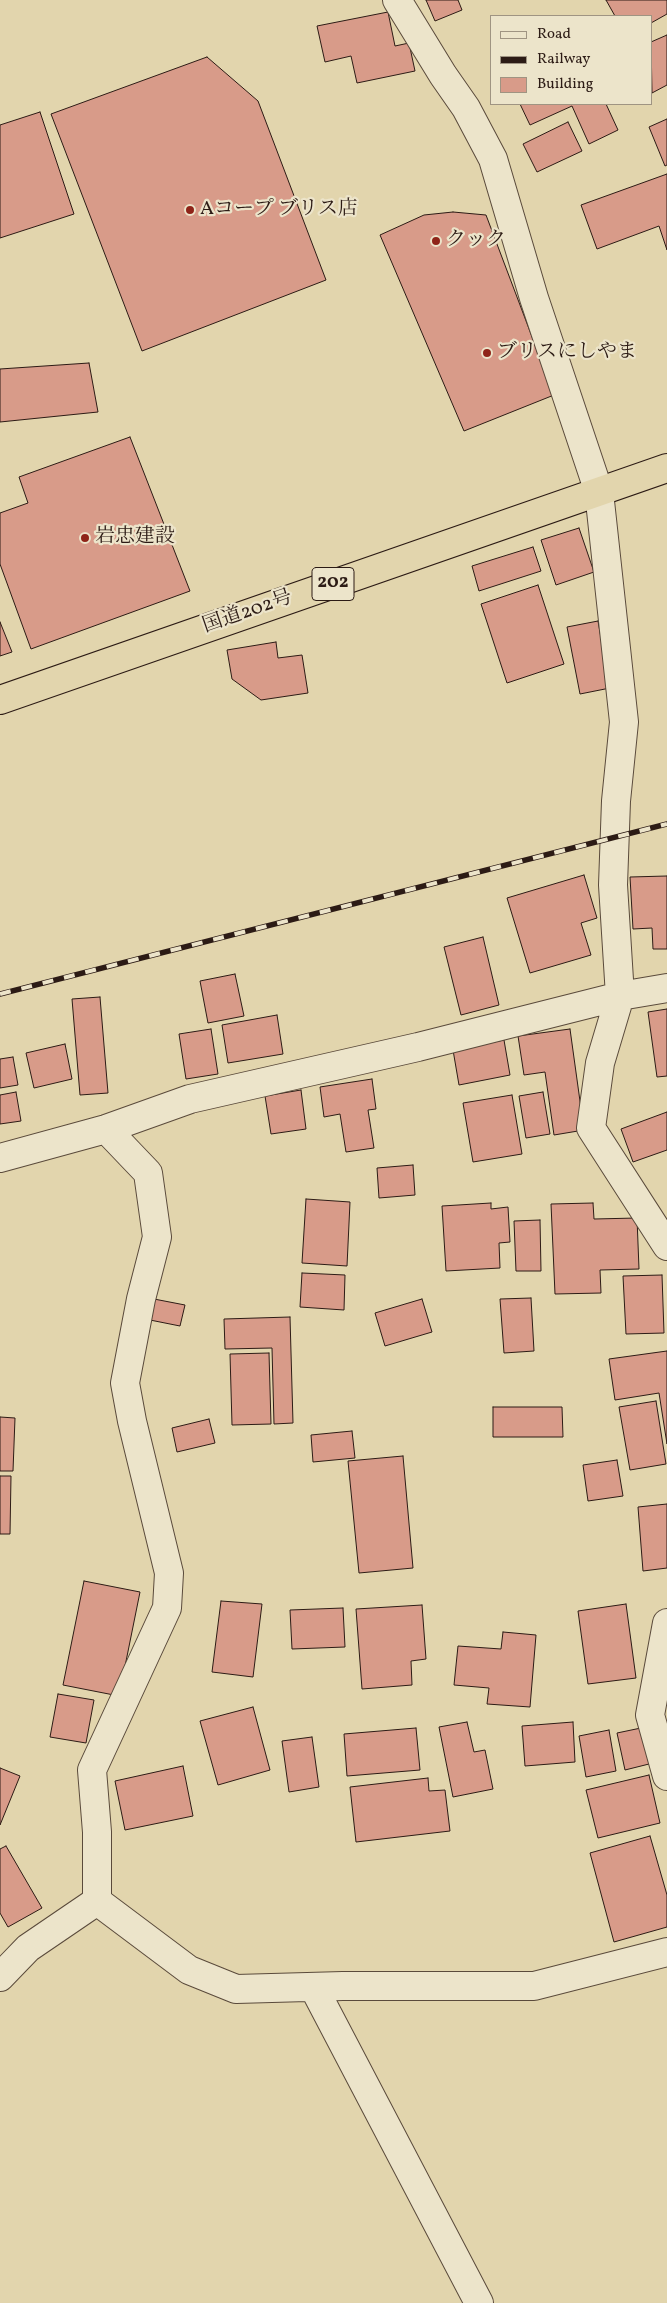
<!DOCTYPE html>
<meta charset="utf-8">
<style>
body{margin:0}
#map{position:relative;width:667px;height:2303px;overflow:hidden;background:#e2d5ad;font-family:Vollkorn,serif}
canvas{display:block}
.legend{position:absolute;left:490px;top:15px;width:162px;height:90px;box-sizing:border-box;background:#ece4ca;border:1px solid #9f9482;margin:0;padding:6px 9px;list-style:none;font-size:15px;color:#2c1b15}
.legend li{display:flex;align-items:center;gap:10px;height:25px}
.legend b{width:25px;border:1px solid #9f9482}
</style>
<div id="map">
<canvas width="667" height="2303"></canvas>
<ul class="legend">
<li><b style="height:6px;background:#ece4ca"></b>Road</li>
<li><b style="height:6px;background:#2c1b15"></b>Railway</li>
<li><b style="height:14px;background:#d89b89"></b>Building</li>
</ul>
</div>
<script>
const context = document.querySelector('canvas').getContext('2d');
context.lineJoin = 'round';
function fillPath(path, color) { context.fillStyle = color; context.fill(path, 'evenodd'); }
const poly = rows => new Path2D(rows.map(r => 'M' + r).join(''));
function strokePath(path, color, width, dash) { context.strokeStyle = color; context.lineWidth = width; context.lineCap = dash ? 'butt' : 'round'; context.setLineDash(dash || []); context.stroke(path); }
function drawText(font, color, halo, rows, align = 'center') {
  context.font = font + ' Vollkorn,"Noto Serif JP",serif'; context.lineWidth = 4.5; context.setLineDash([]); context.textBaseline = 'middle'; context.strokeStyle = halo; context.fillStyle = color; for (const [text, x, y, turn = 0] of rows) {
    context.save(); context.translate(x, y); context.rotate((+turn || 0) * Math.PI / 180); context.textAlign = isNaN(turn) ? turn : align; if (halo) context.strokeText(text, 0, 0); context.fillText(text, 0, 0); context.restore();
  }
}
const building = poly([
 [426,0,458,0,462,10,435,21,426,0],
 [606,0,667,0,667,14,651,23,651,16,615,16,606,0],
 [388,12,395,46,409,43,415,71,357,83,351,56,325,62,317,26,388,12],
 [667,35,667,85,652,93,651,42,667,35],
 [207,57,258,101,326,280,142,351,51,114,207,57],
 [520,104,606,104,618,130,589,144,572,106,530,125,520,104],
 [40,112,74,214,0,238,0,125,40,112],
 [667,119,667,165,665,166,649,127,667,119],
 [568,122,582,151,537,172,523,144,568,122],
 [667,174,667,250,659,226,597,249,581,205,667,174],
 [453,212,486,215,554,395,464,431,380,235,424,215,453,212],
 [89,363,98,412,0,422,0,369,89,363],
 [130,437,190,591,31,649,0,564,0,513,28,503,19,477,130,437],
 [579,528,594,572,556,585,541,540,579,528],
 [533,547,541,571,479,591,472,566,533,547],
 [538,585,564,664,507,683,481,604,538,585],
 [598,621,610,688,580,694,567,627,598,621],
 [0,622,12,652,0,656,0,622],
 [276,642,278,658,302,655,308,693,261,700,232,679,227,650,276,642],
 [584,875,597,918,581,923,591,955,530,973,507,898,584,875],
 [667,876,667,949,653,949,652,928,633,929,630,877,667,876],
 [483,937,499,1005,461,1015,444,947,483,937],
 [235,974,244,1016,208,1023,200,981,235,974],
 [100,997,108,1093,80,1095,72,999,100,997],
 [667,1009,667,1076,657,1077,648,1012,667,1009],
 [277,1015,283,1054,228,1063,222,1025,277,1015],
 [211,1029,218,1074,186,1079,179,1034,211,1029],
 [570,1029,584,1130,554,1135,545,1072,524,1075,518,1036,570,1029],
 [504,1040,510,1075,459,1085,453,1050,504,1040],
 [65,1044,72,1079,34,1088,26,1053,65,1044],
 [13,1057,18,1085,0,1088,0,1059,13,1057],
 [372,1079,376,1109,368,1110,374,1148,346,1152,340,1114,324,1117,320,1087,372,1079],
 [301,1090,306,1129,271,1134,265,1096,301,1090],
 [16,1092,21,1121,0,1124,0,1095,16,1092],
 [543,1092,550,1134,526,1138,519,1096,543,1092],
 [512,1095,522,1154,473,1162,463,1103,512,1095],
 [667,1112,667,1150,633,1162,621,1129,667,1112],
 [413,1165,415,1195,379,1198,377,1168,413,1165],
 [306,1199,350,1202,347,1266,302,1263,306,1199],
 [491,1203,491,1209,508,1207,510,1242,499,1243,500,1268,446,1271,442,1206,491,1203],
 [593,1203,594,1219,637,1218,639,1269,600,1270,601,1293,555,1294,551,1204,593,1203],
 [540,1220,541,1271,516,1271,514,1221,540,1220],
 [302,1273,345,1275,344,1310,300,1307,302,1273],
 [662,1275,664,1333,626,1334,623,1276,662,1275],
 [531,1298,534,1351,504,1353,500,1299,531,1298],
 [154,1299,185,1305,180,1326,150,1320,154,1299],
 [422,1299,432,1332,385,1346,375,1313,422,1299],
 [290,1317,293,1423,274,1424,272,1348,225,1349,224,1319,290,1317],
 [667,1351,667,1444,659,1393,615,1400,609,1359,667,1351],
 [269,1353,271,1424,232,1425,230,1354,269,1353],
 [656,1401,666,1464,630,1470,619,1407,656,1401],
 [493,1407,562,1407,563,1437,493,1437,493,1407],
 [0,1417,15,1418,13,1471,0,1471,0,1417],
 [209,1419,215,1443,177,1452,172,1428,209,1419],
 [352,1431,355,1458,313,1462,311,1435,352,1431],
 [403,1456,413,1568,359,1573,348,1461,403,1456],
 [617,1460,623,1496,588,1501,583,1465,617,1460],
 [0,1476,11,1476,10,1534,0,1534,0,1476],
 [667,1504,667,1568,643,1571,638,1507,667,1504],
 [84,1581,140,1592,119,1696,63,1685,84,1581],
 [221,1601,262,1604,253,1677,212,1672,221,1601],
 [626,1604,636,1678,588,1684,578,1611,626,1604],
 [422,1605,426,1659,411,1661,412,1685,362,1689,356,1609,422,1605],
 [343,1608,345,1647,292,1649,290,1610,343,1608],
 [503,1632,536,1635,530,1707,487,1704,489,1688,454,1685,458,1646,501,1649,503,1632],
 [58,1694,94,1700,86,1743,50,1737,58,1694],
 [253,1707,270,1770,218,1785,200,1721,253,1707],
 [467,1722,474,1752,485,1750,493,1789,453,1797,439,1727,467,1722],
 [573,1722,575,1762,525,1766,522,1726,573,1722],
 [416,1728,420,1770,347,1776,344,1734,416,1728],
 [641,1728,649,1764,625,1770,617,1733,641,1728],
 [609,1730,616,1771,586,1777,579,1736,609,1730],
 [312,1737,319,1787,289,1792,282,1741,312,1737],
 [183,1766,193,1816,125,1830,115,1781,183,1766],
 [0,1768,20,1776,0,1825,0,1768],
 [649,1775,660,1823,598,1838,586,1790,649,1775],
 [428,1778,429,1791,445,1790,450,1831,356,1842,350,1787,428,1778],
 [650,1836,667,1895,667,1927,614,1942,590,1853,650,1836],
 [6,1846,42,1908,8,1927,0,1913,0,1849,6,1846]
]);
fillPath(building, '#d89b89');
strokePath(building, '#2c1b15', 1);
const minor = poly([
 [397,0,443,75,466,108,493,159,534,298,599,492,624,722,616,801,613,885,620,996,600,1063,591,1128,667,1246],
 [0,1158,106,1129,190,1099,418,1047,620,996,667,988],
 [667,1623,650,1715,667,1776],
 [97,1901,97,1832,92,1770,167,1608,169,1573,132,1421,125,1383,141,1299,157,1237,148,1173,106,1129],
 [97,1901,189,1970,236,1989,343,1986,534,1986,667,1952],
 [0,1977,28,1948,97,1901],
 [314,1988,479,2303]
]);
const trunk = poly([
 [0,700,667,468]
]);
strokePath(minor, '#5a4a3b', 30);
strokePath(trunk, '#2c1b15', 30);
strokePath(minor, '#ece4ca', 28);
strokePath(trunk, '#e2d5ad', 28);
const rail = poly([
 [0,994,667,824]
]);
strokePath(rail, '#2c1b15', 5.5);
strokePath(rail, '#ece4ca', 4, [11]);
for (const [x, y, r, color] of [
 [190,210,5,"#8f2418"],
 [436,241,5,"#8f2418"],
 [487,353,5,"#8f2418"],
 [85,538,5,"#8f2418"]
]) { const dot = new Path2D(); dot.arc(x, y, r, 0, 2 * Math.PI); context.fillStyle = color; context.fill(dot); strokePath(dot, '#ece4ca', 2); }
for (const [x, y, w] of [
 [333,584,42]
]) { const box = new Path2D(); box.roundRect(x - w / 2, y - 16.5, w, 33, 4); context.fillStyle = '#ece4ca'; context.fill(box); strokePath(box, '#2c1b15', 1); }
drawText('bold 19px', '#2c1b15', null, [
 ["202",333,584]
]);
drawText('20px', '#2c1b15', '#ece4ca', [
 ["Aコープ ブリス店",200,210],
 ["クック",446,241],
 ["ブリスにしやま",497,353],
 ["岩忠建設",95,538]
], 'left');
drawText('20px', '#2c1b15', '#ece4ca', [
 ["国道202号",248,613,-19]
]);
</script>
